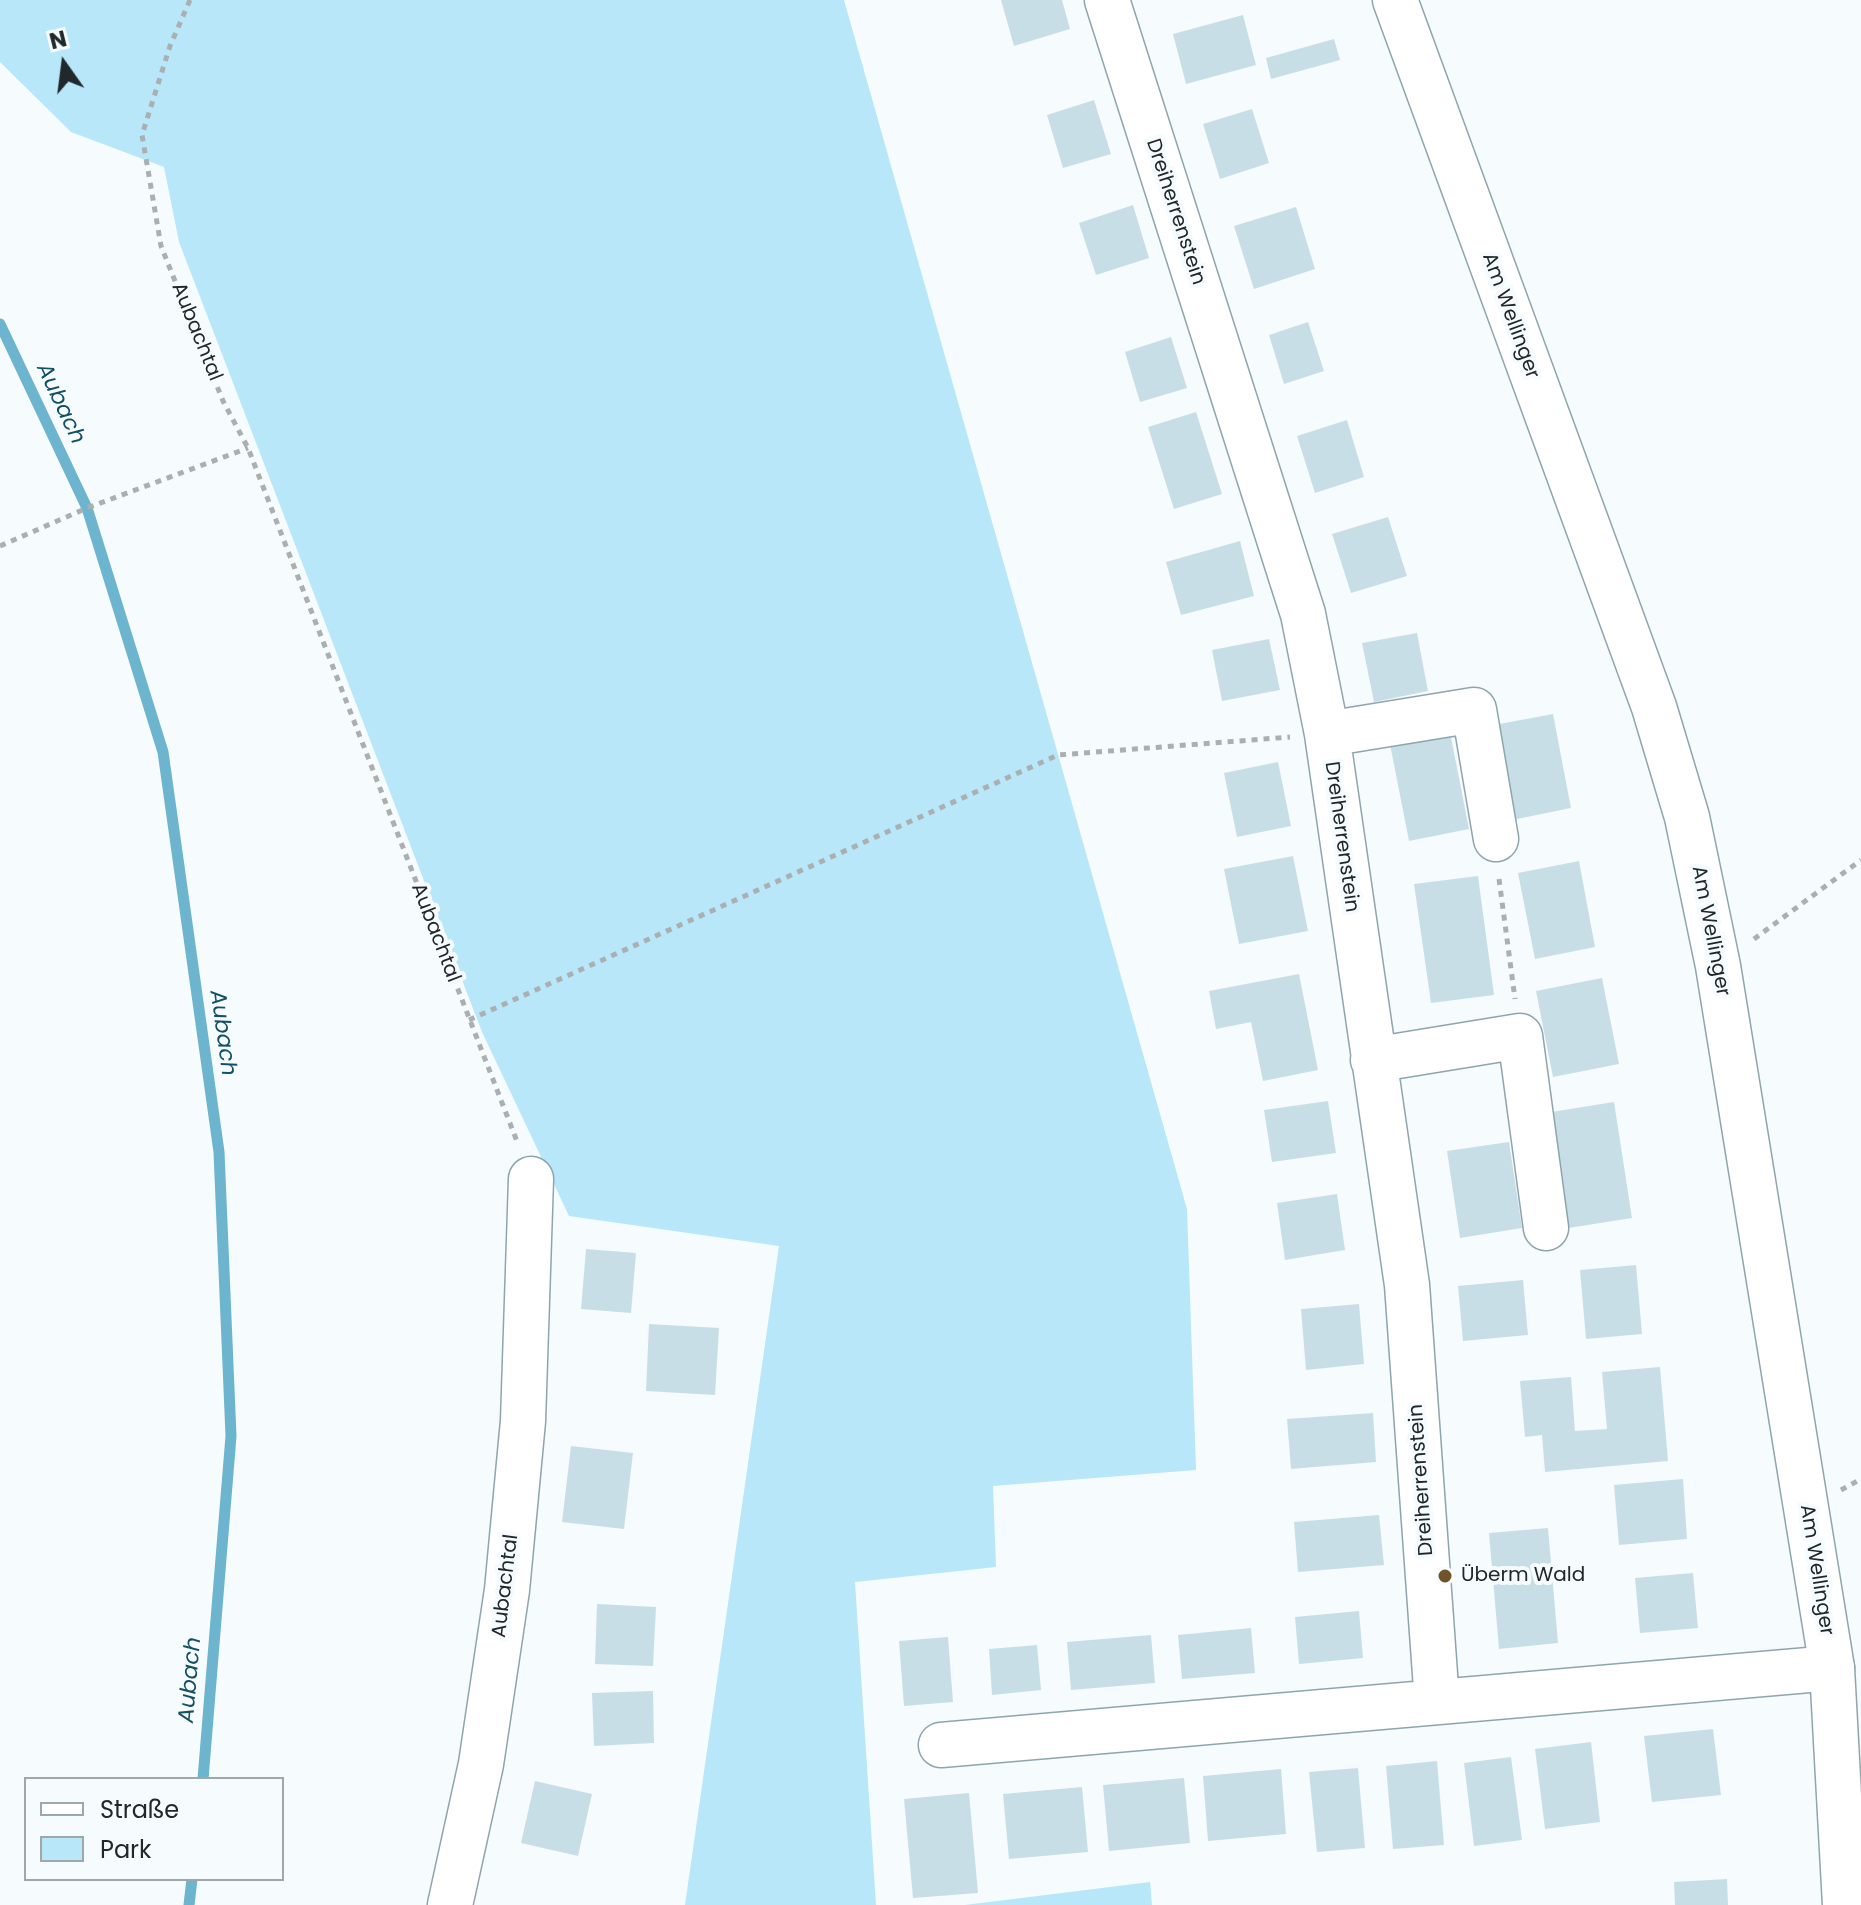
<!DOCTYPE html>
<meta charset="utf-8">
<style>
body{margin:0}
#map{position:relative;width:1861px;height:1905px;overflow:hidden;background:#f6fbfd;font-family:Poppins,sans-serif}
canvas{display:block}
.legend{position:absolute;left:24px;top:1777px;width:260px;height:104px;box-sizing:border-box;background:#f6fbfd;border:2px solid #a0a7a9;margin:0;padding:10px 14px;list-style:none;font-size:24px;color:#20282c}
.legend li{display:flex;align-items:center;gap:16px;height:40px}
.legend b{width:40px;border:2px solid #a0a7a9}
.north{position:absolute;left:24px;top:24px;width:80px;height:80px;-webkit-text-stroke:6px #f6fbfd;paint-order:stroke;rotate:346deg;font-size:22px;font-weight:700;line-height:32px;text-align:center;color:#20282c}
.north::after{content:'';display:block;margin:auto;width:28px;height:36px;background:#20282c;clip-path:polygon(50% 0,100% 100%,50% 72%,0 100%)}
</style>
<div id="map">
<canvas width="1861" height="1905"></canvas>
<ul class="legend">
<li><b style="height:10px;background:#fff"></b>Straße</li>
<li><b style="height:22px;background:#b8e7fa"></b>Park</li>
</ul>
<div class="north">N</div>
</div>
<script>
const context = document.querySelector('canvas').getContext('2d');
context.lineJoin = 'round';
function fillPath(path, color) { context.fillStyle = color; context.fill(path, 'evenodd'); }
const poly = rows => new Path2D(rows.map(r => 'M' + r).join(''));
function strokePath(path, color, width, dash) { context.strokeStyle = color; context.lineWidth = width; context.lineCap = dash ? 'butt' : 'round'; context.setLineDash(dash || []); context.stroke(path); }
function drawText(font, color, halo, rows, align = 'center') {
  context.font = font + ' Poppins,sans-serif'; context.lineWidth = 8; context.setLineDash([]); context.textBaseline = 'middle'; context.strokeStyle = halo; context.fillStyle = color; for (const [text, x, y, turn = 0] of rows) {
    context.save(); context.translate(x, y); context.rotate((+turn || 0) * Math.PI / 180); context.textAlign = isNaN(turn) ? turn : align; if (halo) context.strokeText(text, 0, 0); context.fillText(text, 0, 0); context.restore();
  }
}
fillPath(poly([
 [0,0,844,0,1187,1209,1196,1470,993,1486,996,1567,855,1582,876,1905,685,1905,779,1246,569,1216,482,1032,179,242,164,167,71,132,0,62],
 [1150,1882,1152,1905,965,1905]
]), '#b8e7fa');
strokePath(poly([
 [0,324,87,508,163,752,219,1152,231,1436,203,1779],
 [189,1905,192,1879]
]), '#6db4ce', 11);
fillPath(poly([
 [1001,0,1062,0,1070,29,1014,46],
 [1243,15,1256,65,1186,84,1173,34],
 [1334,39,1340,60,1271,79,1266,58],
 [1094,100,1111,154,1063,168,1047,115],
 [1252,109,1269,163,1220,179,1203,124],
 [1133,205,1149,258,1096,275,1079,223],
 [1296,207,1315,269,1254,289,1234,226],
 [1308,322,1324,371,1284,384,1269,335],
 [1171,337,1187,388,1140,402,1125,352],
 [1196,412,1222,494,1174,509,1148,427],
 [1347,420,1364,477,1315,493,1297,436],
 [1388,517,1407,576,1351,593,1332,534],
 [1240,541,1254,596,1181,615,1166,562],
 [1417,633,1428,691,1374,702,1362,643],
 [1269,639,1280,690,1222,701,1212,650],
 [1553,714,1571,808,1512,820,1494,725],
 [1449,727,1469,829,1409,841,1389,739],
 [1278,762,1291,826,1237,837,1224,773],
 [1293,856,1308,931,1239,944,1224,869],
 [1579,861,1595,947,1535,959,1518,873],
 [1478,876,1494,995,1431,1003,1414,884],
 [1299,974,1318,1070,1263,1081,1251,1022,1216,1029,1209,991],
 [1602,978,1619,1064,1553,1077,1536,991],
 [1328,1101,1336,1153,1272,1162,1264,1110],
 [1614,1102,1632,1218,1562,1229,1545,1113],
 [1509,1142,1522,1228,1460,1238,1447,1151],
 [1337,1194,1345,1250,1285,1260,1277,1203],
 [586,1249,636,1253,631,1313,581,1309],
 [1636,1265,1642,1334,1586,1339,1580,1270],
 [1523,1280,1528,1335,1463,1341,1458,1286],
 [1359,1304,1364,1364,1306,1370,1301,1309],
 [649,1324,719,1328,715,1395,646,1391],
 [1660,1367,1668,1461,1545,1472,1542,1435,1525,1437,1520,1381,1571,1377,1575,1431,1607,1429,1602,1372],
 [1373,1413,1376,1462,1291,1469,1287,1419],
 [571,1446,633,1453,624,1529,562,1522],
 [1683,1479,1687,1539,1619,1545,1614,1485],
 [1379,1515,1384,1565,1298,1572,1294,1522],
 [1548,1528,1558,1643,1499,1649,1489,1533],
 [1693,1573,1698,1628,1640,1633,1635,1578],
 [597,1604,656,1607,653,1666,595,1664],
 [1359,1611,1363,1658,1299,1664,1295,1617],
 [1251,1628,1255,1673,1182,1679,1178,1635],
 [1151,1635,1155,1683,1071,1690,1067,1642],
 [948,1637,953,1702,904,1706,899,1641],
 [1037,1645,1041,1690,992,1695,989,1649],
 [653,1691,654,1743,594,1746,592,1693],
 [1713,1729,1721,1795,1652,1802,1644,1736],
 [1591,1742,1600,1822,1545,1829,1535,1749],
 [1511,1757,1522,1840,1474,1846,1464,1763],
 [1437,1761,1444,1845,1393,1849,1386,1766],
 [1358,1768,1365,1848,1317,1852,1309,1772],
 [1281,1769,1286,1834,1208,1841,1203,1776],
 [1184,1778,1190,1843,1109,1851,1103,1785],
 [535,1781,592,1794,578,1856,521,1843],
 [1082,1787,1088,1852,1009,1859,1003,1794],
 [969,1793,978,1893,913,1898,904,1799],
 [1727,1879,1728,1905,1675,1905,1674,1882]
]), '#c8dee7');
const minor = poly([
 [1107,0,1303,614,1327,734,1407,1285,1437,1702],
 [1327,734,1474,710,1496,839],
 [1373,1060,1520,1036,1546,1228],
 [941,1745,1832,1668],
 [450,1905,481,1764,507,1590,523,1421,531,1179]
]);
const major = poly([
 [1395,0,1654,707,1687,817,1718,966,1832,1668,1845,1905]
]);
strokePath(minor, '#8fa5ad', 47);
strokePath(major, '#8fa5ad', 47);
strokePath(poly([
 [190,0,170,46,142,135,161,246,223,401,248,448,518,1144],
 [0,546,87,508,248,448],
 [1499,879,1515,999],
 [1754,939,1861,860],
 [469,1020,1058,755,1290,737],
 [1841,1490,1861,1479]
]), '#aab0b2', 5, [6, 6]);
strokePath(minor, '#fff', 44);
strokePath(major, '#fff', 44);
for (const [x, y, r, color] of [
 [1445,1576,8,"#725328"]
]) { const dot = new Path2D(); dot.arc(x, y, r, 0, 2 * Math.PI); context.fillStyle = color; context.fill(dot); strokePath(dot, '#f6fbfd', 3); }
drawText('20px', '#20282c', '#f6fbfd', [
 ["Dreiherrenstein",1175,212,72],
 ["Am Wellinger",1510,316,70],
 ["Aubachtal",196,332,68],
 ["Dreiherrenstein",1341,837,82],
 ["Am Wellinger",1710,931,79],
 ["Aubachtal",435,933,69],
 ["Dreiherrenstein",1422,1480,-94],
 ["Am Wellinger",1816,1570,81],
 ["Aubachtal",506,1586,-83]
]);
drawText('20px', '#20282c', '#f6fbfd', [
 ["Überm Wald",1461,1576]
], 'left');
drawText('italic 22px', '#145063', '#f6fbfd', [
 ["Aubach",60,404,65],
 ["Aubach",222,1033,82],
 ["Aubach",191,1680,-85]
]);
</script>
